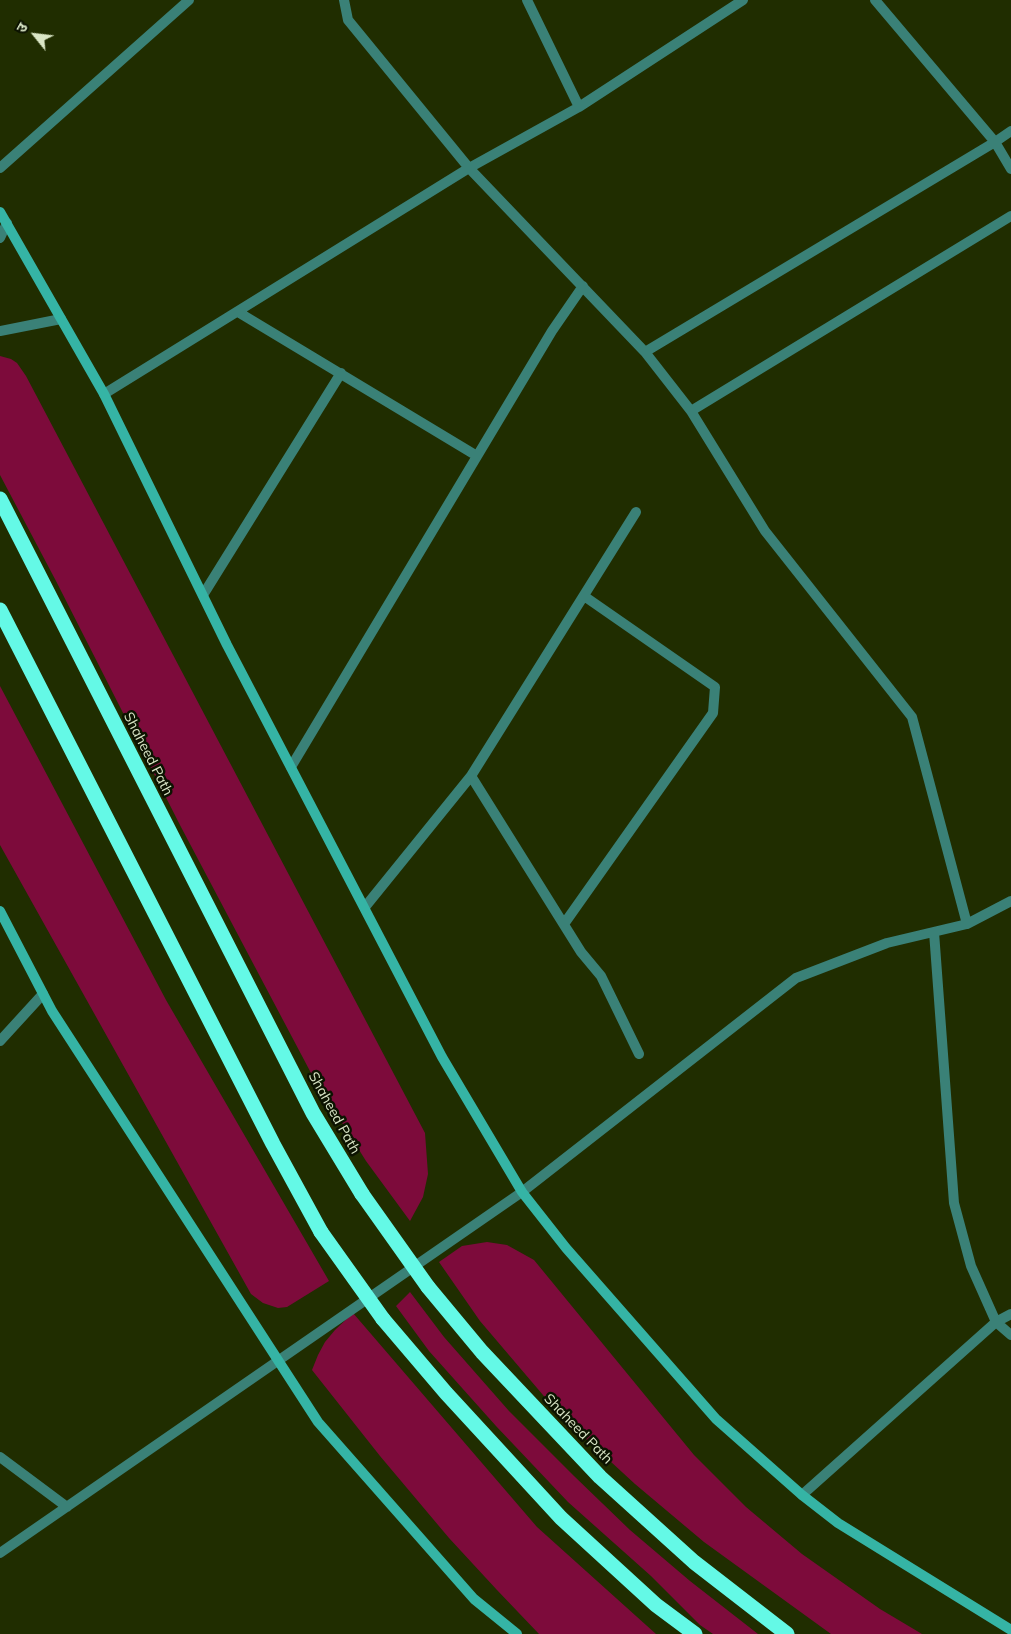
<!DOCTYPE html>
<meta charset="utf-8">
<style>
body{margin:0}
#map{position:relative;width:1011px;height:1634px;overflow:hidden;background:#202d00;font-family:Mulish,"Noto Sans Devanagari",sans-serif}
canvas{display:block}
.north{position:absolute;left:10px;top:10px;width:50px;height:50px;-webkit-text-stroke:4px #0c1300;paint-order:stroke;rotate:299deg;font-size:14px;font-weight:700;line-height:20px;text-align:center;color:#dae6c6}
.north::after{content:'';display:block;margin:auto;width:18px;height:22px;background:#dae6c6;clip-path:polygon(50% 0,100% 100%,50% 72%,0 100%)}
</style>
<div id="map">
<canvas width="1011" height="1634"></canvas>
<div class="north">उ</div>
</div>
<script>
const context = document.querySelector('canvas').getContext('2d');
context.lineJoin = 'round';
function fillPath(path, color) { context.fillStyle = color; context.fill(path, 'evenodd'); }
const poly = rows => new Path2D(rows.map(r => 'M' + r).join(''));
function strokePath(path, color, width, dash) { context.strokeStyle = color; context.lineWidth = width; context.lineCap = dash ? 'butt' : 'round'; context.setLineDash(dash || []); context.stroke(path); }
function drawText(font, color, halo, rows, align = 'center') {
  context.font = font + ' Mulish,sans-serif'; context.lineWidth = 5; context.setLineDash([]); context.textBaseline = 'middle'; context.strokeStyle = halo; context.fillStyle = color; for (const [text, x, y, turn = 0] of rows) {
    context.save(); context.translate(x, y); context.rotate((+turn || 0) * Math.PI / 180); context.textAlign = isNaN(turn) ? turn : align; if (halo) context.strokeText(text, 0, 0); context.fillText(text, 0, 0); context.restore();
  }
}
fillPath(poly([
 [0,356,11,359,17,363,26,376,425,1133,428,1174,423,1197,410,1221,366,1161,311,1073,181,827,56,581,0,475],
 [0,686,166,1000,329,1281,287,1307,278,1308,263,1303,251,1294,0,845],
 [487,1242,507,1245,534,1260,694,1455,746,1507,802,1554,880,1609,922,1634,831,1634,704,1542,635,1484,560,1415,480,1321,439,1262,462,1246],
 [410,1292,444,1337,509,1411,574,1476,630,1530,690,1581,758,1634,713,1634,700,1625,651,1576,568,1502,496,1426,429,1351,396,1306],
 [353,1313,537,1527,656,1634,539,1634,497,1590,449,1538,380,1456,312,1370,318,1355,325,1342,335,1330]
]), '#7d0b3b');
strokePath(poly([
 [344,0,348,20,469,168,579,107,743,0],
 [527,0,579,107],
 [875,0,995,142,1011,169],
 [0,168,189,0],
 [0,238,7,223],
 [238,312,477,456],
 [0,331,61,319],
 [645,352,995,142,1011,131],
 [691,411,1011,216],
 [203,595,341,373],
 [291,767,552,331,583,286],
 [471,776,581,952,601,976,639,1054],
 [365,907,471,776,636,512],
 [564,924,713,713,715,687,584,596],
 [967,924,1011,901],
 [934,932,954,1203,971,1266,996,1322,1011,1335],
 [0,1041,43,994],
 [0,1457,67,1507],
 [802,1495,996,1322,1011,1314],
 [0,1553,522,1192,796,978,887,943,967,924,912,717,765,531,691,411,645,352,469,168,104,394]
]), '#3a8177', 10);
strokePath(poly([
 [0,212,104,394,227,645,442,1057,522,1192,566,1248,716,1419,802,1495,838,1523,1011,1630],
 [0,911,52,1011,318,1422,474,1599,517,1634]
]), '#35b4a5', 10);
strokePath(poly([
 [0,499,313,1113,362,1194],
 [0,610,273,1144,321,1232],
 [428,1287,482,1352,600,1477,694,1562,787,1634],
 [383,1319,446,1393,561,1518,656,1605,695,1634]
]), '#64f9e6', 15);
strokePath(poly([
 [362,1194,428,1287],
 [321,1232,383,1319]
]), '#64f9e6', 15);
drawText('14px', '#dae6c6', '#0c1300', [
 ["Shaheed Path",148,754,63],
 ["Shaheed Path",334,1113,61],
 ["Shaheed Path",578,1429,46]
]);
</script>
